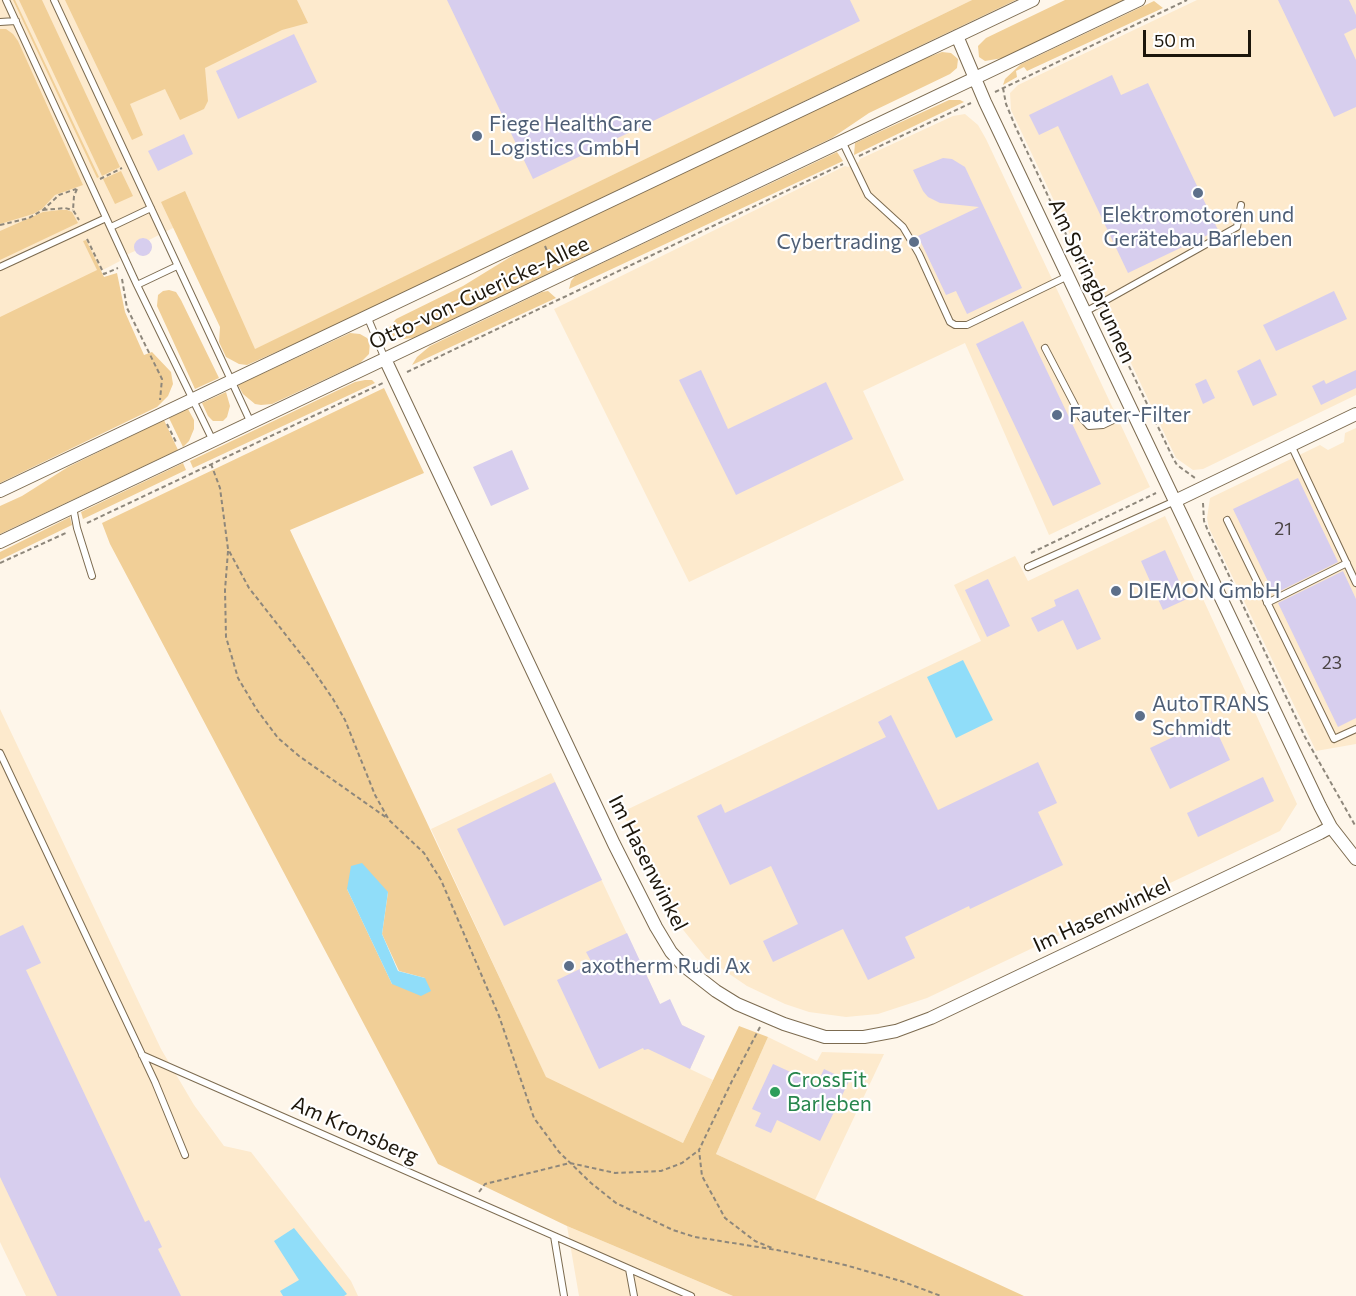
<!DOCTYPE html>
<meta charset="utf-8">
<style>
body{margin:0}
#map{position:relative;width:1356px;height:1296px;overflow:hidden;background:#fef6ea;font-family:Commissioner,sans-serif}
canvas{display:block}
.scale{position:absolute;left:1143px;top:30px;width:108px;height:27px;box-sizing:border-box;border:3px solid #1c160b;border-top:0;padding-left:8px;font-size:18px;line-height:21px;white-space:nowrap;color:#1c160b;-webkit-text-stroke:4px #fff;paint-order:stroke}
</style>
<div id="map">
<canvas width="1356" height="1296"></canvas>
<div class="scale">50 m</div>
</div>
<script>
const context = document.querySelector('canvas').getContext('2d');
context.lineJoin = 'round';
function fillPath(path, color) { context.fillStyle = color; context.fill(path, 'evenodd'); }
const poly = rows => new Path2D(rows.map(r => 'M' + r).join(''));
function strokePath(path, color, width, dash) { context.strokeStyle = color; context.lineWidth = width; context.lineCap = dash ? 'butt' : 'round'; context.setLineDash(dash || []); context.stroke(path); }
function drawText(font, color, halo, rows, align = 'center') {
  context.font = font + ' Commissioner,sans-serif'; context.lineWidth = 4.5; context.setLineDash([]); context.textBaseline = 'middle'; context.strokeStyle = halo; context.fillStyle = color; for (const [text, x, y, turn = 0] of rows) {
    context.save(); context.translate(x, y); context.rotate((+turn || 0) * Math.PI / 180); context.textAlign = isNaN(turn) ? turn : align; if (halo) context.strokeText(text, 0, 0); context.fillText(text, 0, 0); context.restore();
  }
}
fillPath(poly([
 [0,0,972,0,254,350,195,217,149,240,152,247,149,254,143,256,135,251,119,258,120,261,101,271,157,390,0,465],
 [1197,0,1356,0,1356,395,1203,469,1193,470,1176,458,1011,110,1010,93,1018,85],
 [965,114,978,125,986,139,1150,487,1049,535,965,343,863,391,904,480,689,582,554,309,845,166,848,167,859,162,860,159,953,116],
 [1356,428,1356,744,1316,751,1209,528,1207,518,1210,498,1320,445,1328,450,1344,442,1345,433],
 [1165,516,1297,804,1280,831,927,998,878,1014,846,1017,809,1012,785,1004,747,986,706,958,680,926,622,812,981,641,954,585,1015,556,1028,581],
 [0,709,161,1049,194,1105,224,1146,251,1152,351,1281,358,1296,26,1296,0,1242],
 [551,773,660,1004,682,1025,705,1036,690,1069,713,1080,683,1143,546,1078,431,829],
 [768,1037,817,1061,822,1052,884,1054,815,1200,716,1154],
 [567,1226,733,1296,579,1296]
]), '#fdeacd');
fillPath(poly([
 [13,0,15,0,99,177,97,178],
 [19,0,42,0,120,167,102,176],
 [65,0,297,0,308,23,282,30,205,68,208,101,204,109,180,120,165,89,130,104,143,135,132,140],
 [972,0,1016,0,312,336,247,365,239,364,226,357,219,342,220,327,161,202,185,191,255,349],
 [1065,0,1124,0,1003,58,985,61,979,57,978,46,986,38],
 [1154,1,1163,8,1027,71,1024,67,1016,71,1017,77,1003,85,1005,79,1021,64],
 [0,29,6,29,13,34,18,41,83,185,55,195,42,209,33,214,0,224],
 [942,52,951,53,958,59,957,68,950,74,869,113,832,138,413,338,395,340,389,336,389,328,396,319,463,286,520,251,923,59],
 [949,100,960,100,964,102,854,155,855,143],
 [837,152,843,161,569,289,571,281,575,276],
 [121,171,133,196,115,204,103,179],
 [60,210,67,210,72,212,78,223,0,260,0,231,43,212],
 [86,240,104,277,117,273,125,312,144,355,152,352,171,372,173,384,168,396,157,407,0,483,0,317,97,270,83,241],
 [169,290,176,292,181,300,219,378,195,389,157,306,158,295,163,291],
 [548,291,556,298,412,365,417,357,430,346,542,292],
 [350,333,360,334,367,338,370,342,369,354,360,363,272,404,261,405,255,404,243,394,238,385],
 [365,380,372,380,375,383,193,468,190,461,355,382],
 [384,388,424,473,290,530,546,1077,683,1143,739,1026,768,1037,716,1154,1024,1296,733,1296,567,1226,438,1164,110,544,102,523],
 [347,889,388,892,382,934,399,971,425,978,392,984],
 [226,392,230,406,227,417,223,421,213,421,208,416,202,403],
 [188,409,194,420,194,429,189,441,183,447,169,418],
 [164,420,178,450,0,534,0,506,22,496,68,467],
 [183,463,186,470,83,519,81,512],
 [70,517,72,525,0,560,0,552]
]), '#f1cf97');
fillPath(poly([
 [963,660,993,720,956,738,927,677],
 [362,863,388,892,382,934,398,971,425,978,431,991,421,996,392,984,347,889,351,866],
 [294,1228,347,1294,344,1296,283,1296,280,1291,299,1280,274,1241]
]), '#90ddf9');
fillPath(poly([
 [447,0,850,0,860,21,533,179],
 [1278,0,1349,0,1356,15,1356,28,1344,34,1356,60,1356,107,1334,117],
 [294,34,317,82,238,119,216,71],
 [1112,75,1121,95,1148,83,1218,230,1128,273,1058,126,1039,135,1029,115],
 [184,134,193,154,158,171,148,151],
 [943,158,952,159,965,167,1022,288,967,314,956,291,946,295,918,236,979,207,940,203,928,197,923,191,913,170],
 '134 247a9 9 0 1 1 18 0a9 9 0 1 1-18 0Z',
 [1334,291,1347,319,1276,351,1263,325],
 [1023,321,1101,484,1053,506,976,344],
 [1260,359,1277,395,1253,406,1237,371],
 [701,370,728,429,826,382,853,439,736,495,679,380],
 [1356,370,1356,388,1321,405,1312,386,1324,380,1326,384],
 [1206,379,1215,398,1203,404,1195,384],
 [512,450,529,489,491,506,473,467],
 [1298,478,1338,562,1274,594,1233,509],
 [1165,550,1187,599,1163,610,1141,561],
 [1343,571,1356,599,1356,718,1338,727,1278,603],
 [988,579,1010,626,987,637,965,590],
 [1078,589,1101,639,1077,650,1063,620,1038,632,1031,618,1056,606,1054,600],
 [891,715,938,810,1038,762,1057,803,1038,812,1063,865,970,909,969,906,905,937,915,958,868,980,843,929,773,962,763,941,798,924,771,866,730,885,697,816,721,804,725,813,886,737,878,722],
 [1211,719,1230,760,1170,789,1150,748],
 [1263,777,1274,801,1198,837,1187,813],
 [555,782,602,880,504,926,457,829],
 [23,925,41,963,26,970,145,1222,149,1220,162,1247,158,1249,181,1296,57,1296,0,1177,0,936],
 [627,933,660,1004,670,999,682,1025,705,1036,690,1069,648,1049,644,1050,643,1048,599,1069,557,980,592,963,586,952],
 [773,1064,817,1084,824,1069,849,1081,820,1141,777,1120,771,1133,755,1126,761,1113,752,1109]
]), '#d7ceee');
const lane = poly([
 [6,0,137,285,213,441],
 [54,0,251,423],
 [0,22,16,21],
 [842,141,868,195,903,227,919,254,950,322,955,325,967,325,1068,276],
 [111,227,151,208],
 [0,267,106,218],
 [137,285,177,266],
 [1085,312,1237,227,1241,205],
 [367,316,385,359],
 [1045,348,1081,417,1089,426,1103,425,1132,411],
 [1291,445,1356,583],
 [73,507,77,528,92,576],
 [1227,520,1334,739,1356,729],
 [1028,567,1175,501],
 [1267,603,1347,563],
 [0,753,155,1082,185,1155],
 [142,1055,691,1296],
 [554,1236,564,1296],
 [629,1269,634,1296]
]);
const street = poly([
 [957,36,985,102,1320,806,1331,827,1356,859],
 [385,359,614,844,656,927,671,952,684,966,716,991,737,1004,784,1024,825,1037,864,1037,896,1031,931,1018,1320,833,1331,827],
 [0,491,1033,0],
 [1175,501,1356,414],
 [0,542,1139,0]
]);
strokePath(lane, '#7c6b50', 8);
strokePath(street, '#7c6b50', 14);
strokePath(poly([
 [1003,88,1006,104,1016,128,1095,296],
 [995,92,1187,0],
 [859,156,971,103],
 [100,179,122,168],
 [77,189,74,196,73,210,79,220],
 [43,210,65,208,73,210],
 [0,225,29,218,43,210,59,195,76,189],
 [87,239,104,274,118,268],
 [545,246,553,265],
 [122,279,127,308,162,379,160,400],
 [1103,312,1172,456,1177,465,1195,478],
 [407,372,843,164],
 [167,424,177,444],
 [211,464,220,488,228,549,249,588,311,667,333,699,345,720,375,795,389,820,424,853,441,880,499,1016,534,1118,559,1152,591,1183,616,1203,673,1230,695,1237,777,1250,845,1265,901,1281,941,1296],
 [1203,503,1204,521,1208,531,1305,737,1356,827],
 [87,523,383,383],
 [228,551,225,590,226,637,238,678,257,710,278,738,299,756,387,818],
 [1031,553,1156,493],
 [0,563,68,532],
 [760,1027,731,1083,699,1150,702,1176,725,1218,755,1241,772,1248],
 [479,1192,485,1184,570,1163,615,1173,661,1171,682,1163,699,1150]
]), '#8e877b', 2, [4.5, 3]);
strokePath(lane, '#fff', 6);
strokePath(street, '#fff', 12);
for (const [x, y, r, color] of [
 [477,136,6,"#5c6f8a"],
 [1198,193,6,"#5c6f8a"],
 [914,242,6,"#5c6f8a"],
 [1057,415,6,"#5c6f8a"],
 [1116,591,6,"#5c6f8a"],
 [1140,716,6,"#5c6f8a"],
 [569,966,6,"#5c6f8a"],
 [775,1092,6,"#2e9e5b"]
]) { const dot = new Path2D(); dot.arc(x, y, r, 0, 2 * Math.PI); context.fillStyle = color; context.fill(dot); strokePath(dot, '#fff', 2); }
drawText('18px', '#4b4444', null, [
 ["21",1283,529],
 ["23",1332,663]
]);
drawText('21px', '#4e5e75', '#fff', [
 ["Fiege HealthCare",489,124],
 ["Logistics GmbH",489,148],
 ["Elektromotoren und",1198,215,"center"],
 ["Gerätebau Barleben",1198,239,"center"],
 ["Cybertrading",902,242,"right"],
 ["Fauter-Filter",1069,415],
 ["DIEMON GmbH",1128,591],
 ["AutoTRANS",1152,704],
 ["Schmidt",1152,728],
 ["axotherm Rudi Ax",581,966]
], 'left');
drawText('21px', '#1c160b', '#fff', [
 ["Am Springbrunnen",1092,281,65],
 ["Otto-von-Guericke-Allee",479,293,-25],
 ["Im Hasenwinkel",648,863,63],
 ["Im Hasenwinkel",1102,915,-25],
 ["Am Kronsberg",355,1130,24]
]);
drawText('21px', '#27864d', '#fff', [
 ["CrossFit",787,1080],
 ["Barleben",787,1104]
], 'left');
</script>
